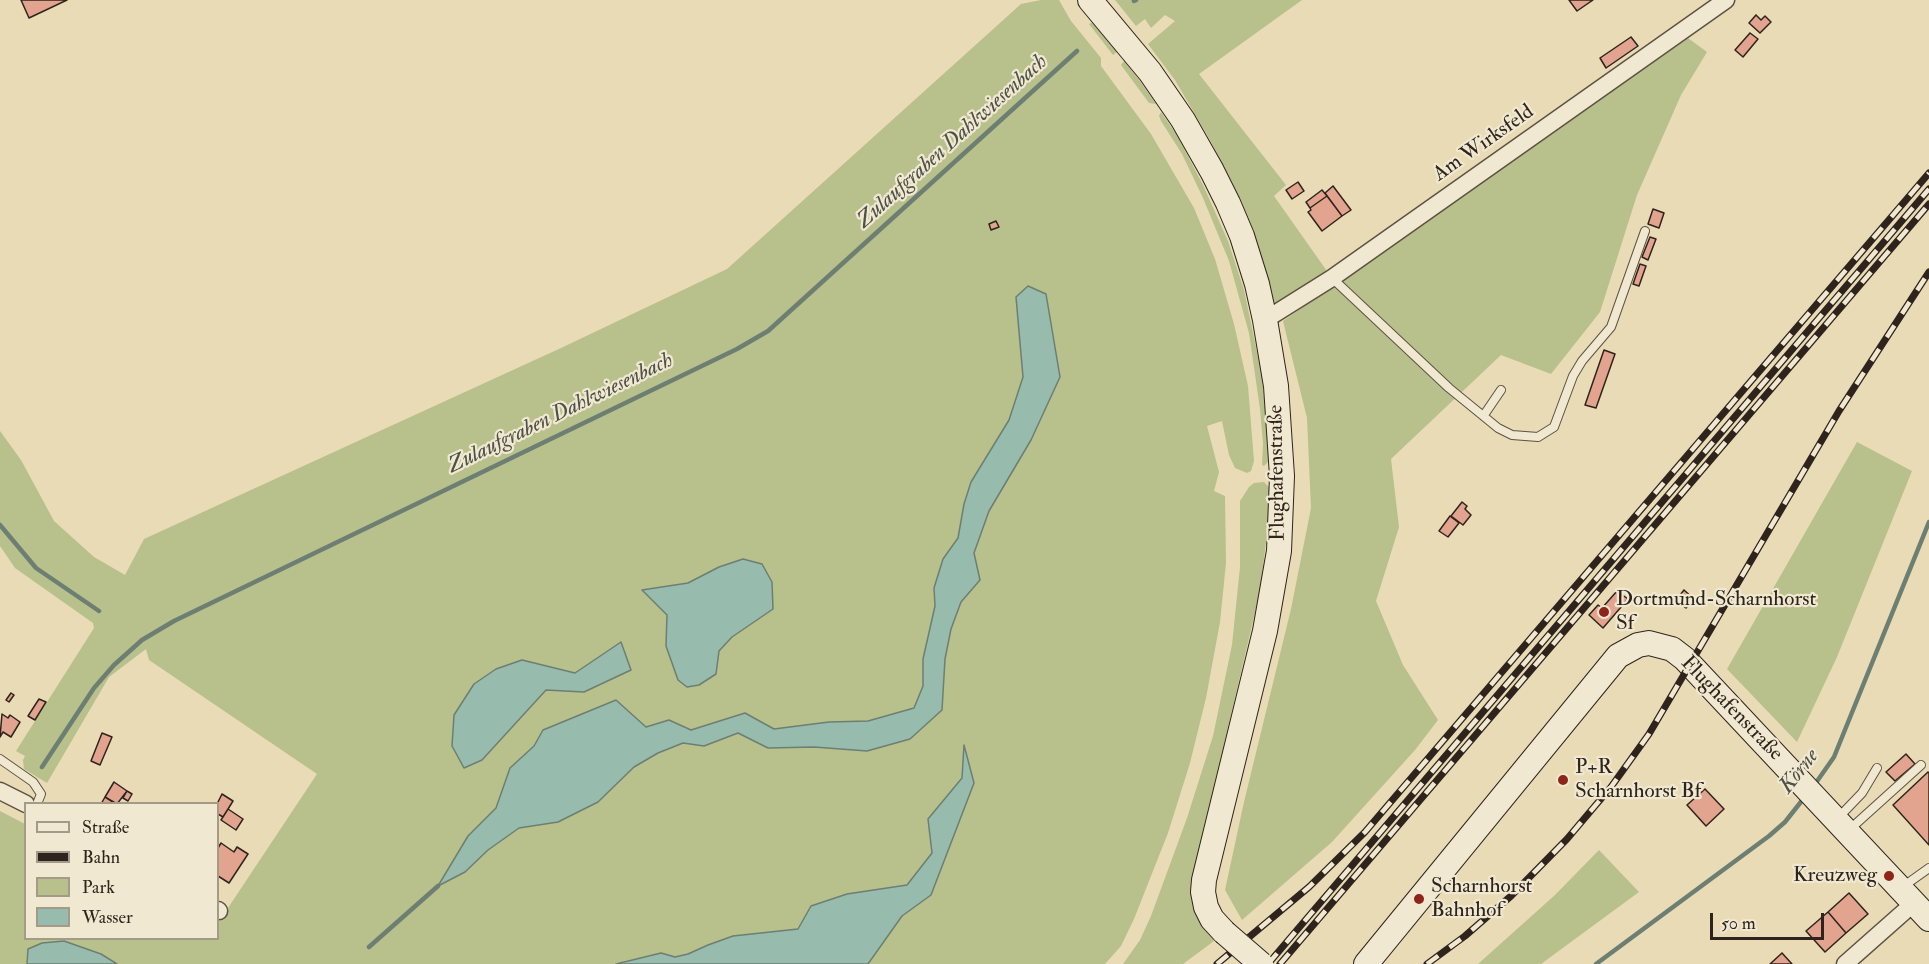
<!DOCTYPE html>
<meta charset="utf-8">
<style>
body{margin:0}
#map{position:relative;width:1929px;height:964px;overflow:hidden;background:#e8dbb6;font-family:"IM FELL Double Pica",serif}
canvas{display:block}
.legend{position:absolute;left:24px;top:802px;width:195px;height:138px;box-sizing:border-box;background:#f0e8d0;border:2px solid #a39a88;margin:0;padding:8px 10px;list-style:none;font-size:18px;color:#2f241d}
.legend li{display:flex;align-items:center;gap:12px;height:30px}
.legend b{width:30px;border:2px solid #a39a88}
.scale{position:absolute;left:1710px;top:913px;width:114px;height:27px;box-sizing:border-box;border:3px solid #2f241d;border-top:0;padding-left:8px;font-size:18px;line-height:21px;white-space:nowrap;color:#2f241d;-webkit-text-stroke:4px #f0e8d0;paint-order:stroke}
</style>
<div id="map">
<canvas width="1929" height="964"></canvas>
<ul class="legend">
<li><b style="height:8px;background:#f0e8d0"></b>Straße</li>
<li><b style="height:8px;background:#2f241d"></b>Bahn</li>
<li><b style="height:16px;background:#b8c08c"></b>Park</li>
<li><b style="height:16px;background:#97bbac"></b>Wasser</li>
</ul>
<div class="scale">50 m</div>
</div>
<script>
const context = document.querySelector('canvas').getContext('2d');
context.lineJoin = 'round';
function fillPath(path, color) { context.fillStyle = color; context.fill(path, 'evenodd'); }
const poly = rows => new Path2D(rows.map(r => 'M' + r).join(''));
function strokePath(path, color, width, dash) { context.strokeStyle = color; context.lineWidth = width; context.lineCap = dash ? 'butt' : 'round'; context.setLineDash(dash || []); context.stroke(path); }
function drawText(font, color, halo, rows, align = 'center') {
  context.font = font + ' "IM FELL Double Pica",serif'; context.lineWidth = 4.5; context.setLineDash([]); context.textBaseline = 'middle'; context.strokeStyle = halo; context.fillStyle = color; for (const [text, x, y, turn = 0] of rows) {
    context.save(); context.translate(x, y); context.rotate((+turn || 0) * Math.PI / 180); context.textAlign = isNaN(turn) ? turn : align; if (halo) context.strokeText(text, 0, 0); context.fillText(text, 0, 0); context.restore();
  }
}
fillPath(poly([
 [1041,0,1059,0,1071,21,1101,58,1101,66,1151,134,1194,208,1215,259,1234,324,1248,386,1254,461,1251,471,1247,473,1235,468,1229,455,1222,421,1207,426,1219,472,1214,491,1225,496,1226,563,1220,622,1206,698,1190,763,1168,833,1134,919,1121,946,1105,964,0,964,0,811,25,824,26,938,218,938,218,923,317,774,149,660,146,649,109,677,47,783,24,769,23,760,25,756,16,751,94,628,93,623,15,568,0,546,0,431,21,460,54,521,94,557,125,575,144,539,561,348,727,269,1021,4],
 [1115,0,1302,0,1199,74,1286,185,1274,196,1329,274,1277,303,1274,302,1257,245,1231,181,1210,140,1175,80,1148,44,1175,21,1165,15,1151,28,1145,19,1136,26],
 [1093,22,1117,52,1113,55,1089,24],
 [1688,38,1707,52,1681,95,1637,195,1600,312,1551,374,1501,355,1391,459,1399,527,1376,601,1403,665,1438,720,1415,750,1332,842,1242,920,1225,890,1244,802,1291,609,1311,508,1307,418,1283,321],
 [1124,61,1140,81,1156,104,1149,103,1121,65],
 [1161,112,1178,137,1203,185,1228,241,1244,290,1262,376,1270,460,1264,466,1262,465,1263,444,1260,409,1249,333,1229,261,1203,198,1182,154,1161,121,1159,116],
 [1857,442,1912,471,1837,657,1797,742,1727,669],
 [1264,482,1269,487,1270,496,1266,542,1260,591,1194,873,1193,906,1201,923,1214,941,1183,964,1123,964,1140,940,1151,916,1187,818,1213,736,1232,645,1240,567,1240,501,1249,487,1254,483],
 [1599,850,1639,892,1541,964,1478,964,1555,895]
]), '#b8c08c');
const water = poly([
 [1028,286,1046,294,1060,377,1031,440,989,511,974,553,980,580,961,602,951,629,945,659,942,710,910,739,867,751,814,747,768,748,738,733,704,746,683,743,658,753,634,767,598,802,558,822,519,828,488,850,465,872,438,886,468,836,496,808,510,768,534,746,543,730,616,700,646,727,669,720,691,730,745,713,774,729,829,722,868,721,914,708,923,686,923,659,935,606,934,588,943,559,958,538,964,504,971,482,1009,420,1023,377,1016,297,1028,286],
 [743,559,762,564,772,582,773,609,732,637,719,651,716,674,699,685,687,687,678,680,666,646,667,615,642,590,688,583,719,567,743,559],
 [621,642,631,670,584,692,546,690,482,760,464,768,452,746,454,715,474,684,496,669,522,660,575,673,621,642],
 [964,745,974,783,931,895,902,916,868,964,616,964,661,953,675,957,688,954,708,945,733,936,798,929,811,906,847,894,907,885,932,853,928,819,962,778,964,745],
 [64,941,101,954,117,964,27,964,28,949,42,943,64,941]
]);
fillPath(water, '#97bbac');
strokePath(water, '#6d7f73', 1.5);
strokePath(poly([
 [1134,1,1136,0],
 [0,525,36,568,99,611],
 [42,767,94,688,114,665,142,640,174,621,737,349,768,331,1077,51],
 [1813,787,1834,757,1929,522],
 [369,947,438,886],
 [1596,964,1769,836,1785,822,1804,798]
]), '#6d7f73', 4.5);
const building = poly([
 [21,0,67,0,29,18,21,0],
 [1569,0,1593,0,1577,11,1569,0],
 [1756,15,1761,20,1765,16,1771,22,1760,33,1749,23,1756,15],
 [1750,33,1758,39,1743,57,1735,50,1750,33],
 [1631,37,1638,46,1606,68,1600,58,1631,37],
 [1298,182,1304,191,1292,199,1286,190,1298,182],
 [1333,186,1351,210,1342,216,1325,193,1333,186],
 [1322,190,1327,196,1310,208,1306,202,1322,190],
 [1327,196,1342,216,1322,231,1308,212,1311,210,1310,208,1327,196],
 [1653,209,1664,213,1659,228,1648,224,1653,209],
 [996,221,999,227,991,230,989,224,996,221],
 [1650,237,1656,239,1648,260,1642,257,1650,237],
 [1640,264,1646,266,1639,286,1633,284,1640,264],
 [1604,350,1615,354,1596,408,1585,405,1604,350],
 [1462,502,1467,506,1465,509,1471,515,1463,525,1451,516,1462,502],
 [1450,516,1459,523,1448,537,1439,531,1450,516],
 [1684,590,1694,599,1686,608,1676,600,1684,590],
 [1617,591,1628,599,1603,628,1589,615,1598,605,1602,608,1617,591],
 [11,693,14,695,9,702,6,700,11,693],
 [39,699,46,702,35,720,28,716,39,699],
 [2,714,8,718,10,715,20,722,11,737,3,732,0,737,2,714],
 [102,733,112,737,100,765,91,761,102,733],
 [1906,754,1915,764,1895,781,1886,772,1906,754],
 [1928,772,1929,773,1929,845,1893,805,1928,772],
 [114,782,127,791,117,804,105,797,114,782],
 [1705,789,1724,809,1706,826,1687,805,1705,789],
 [127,791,132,794,128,801,123,798,127,791],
 [222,794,233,801,223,817,218,814,217,804,222,794],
 [105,797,116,804,101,804,105,797],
 [228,809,243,819,236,830,221,820,228,809],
 [221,843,234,852,237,847,248,854,229,883,218,876,218,848,221,843],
 [1849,893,1868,914,1846,933,1828,912,1849,893],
 [1828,912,1846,933,1825,952,1806,931,1828,912],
 [1782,953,1792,964,1770,964,1782,953]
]);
fillPath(building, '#e2a38f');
strokePath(building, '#2f241d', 1.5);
const lane = poly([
 [1332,278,1449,388,1498,428,1512,435,1538,437,1554,427,1573,376,1582,361,1611,327,1645,231],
 [1484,415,1501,390],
 [0,759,33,782,41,794,37,804],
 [1838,818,1862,793,1877,768],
 [1849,830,1921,765],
 [1901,888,1929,868]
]);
const street = poly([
 [1265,320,1332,278,1726,0],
 [0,791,26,804],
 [218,910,219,911],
 [1845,964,1914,903]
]);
const secondary = poly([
 [1090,0,1150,72,1183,120,1212,171,1228,203,1242,236,1257,284,1265,320,1276,386,1282,476,1279,551,1265,631,1204,880,1203,892,1206,907,1212,919,1224,932],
 [1366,964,1618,656,1638,645,1649,643,1672,649,1685,659,1929,919]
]);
strokePath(lane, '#5d5243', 10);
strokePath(street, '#5d5243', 19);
strokePath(secondary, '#2f241d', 26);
strokePath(lane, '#f0e8d0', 8);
strokePath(street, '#f0e8d0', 16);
strokePath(secondary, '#f0e8d0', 24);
const rail = poly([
 [1217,964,1309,887,1365,832,1929,173],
 [1268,964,1929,189],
 [1280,964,1929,204],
 [1427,964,1465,936,1511,896,1567,839,1611,787,1649,734,1839,411,1929,272]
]);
strokePath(rail, '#2f241d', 7);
strokePath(rail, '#f0e8d0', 4.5, [14]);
const secondaryBridge = poly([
 [1224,932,1261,964]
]);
strokePath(secondaryBridge, '#2f241d', 26, []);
strokePath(secondaryBridge, '#f0e8d0', 24);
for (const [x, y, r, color] of [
 [1604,612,6,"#8f2418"],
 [1563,780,6,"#8f2418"],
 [1889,876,6,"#8f2418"],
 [1419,899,6,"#8f2418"]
]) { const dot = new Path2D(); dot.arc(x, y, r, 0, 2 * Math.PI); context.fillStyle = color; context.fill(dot); strokePath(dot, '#f0e8d0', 2); }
drawText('21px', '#2f241d', '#f0e8d0', [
 ["Am Wirksfeld",1484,144,-35],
 ["Flughafenstraße",1278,473,-91],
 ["Flughafenstraße",1731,709,46]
]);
drawText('21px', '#2f241d', '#f0e8d0', [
 ["Dortmund-Scharnhorst",1616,600],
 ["Sf",1616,624],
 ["P+R",1575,768],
 ["Scharnhorst Bf",1575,792],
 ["Kreuzweg",1877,876,"right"],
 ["Scharnhorst",1431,887],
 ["Bahnhof",1431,911]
], 'left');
drawText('italic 22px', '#4e5148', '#f0e8d0', [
 ["Zulaufgraben Dahlwiesenbach",953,142,-42],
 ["Zulaufgraben Dahlwiesenbach",561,414,-26],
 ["Körne",1800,772,-52]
]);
</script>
